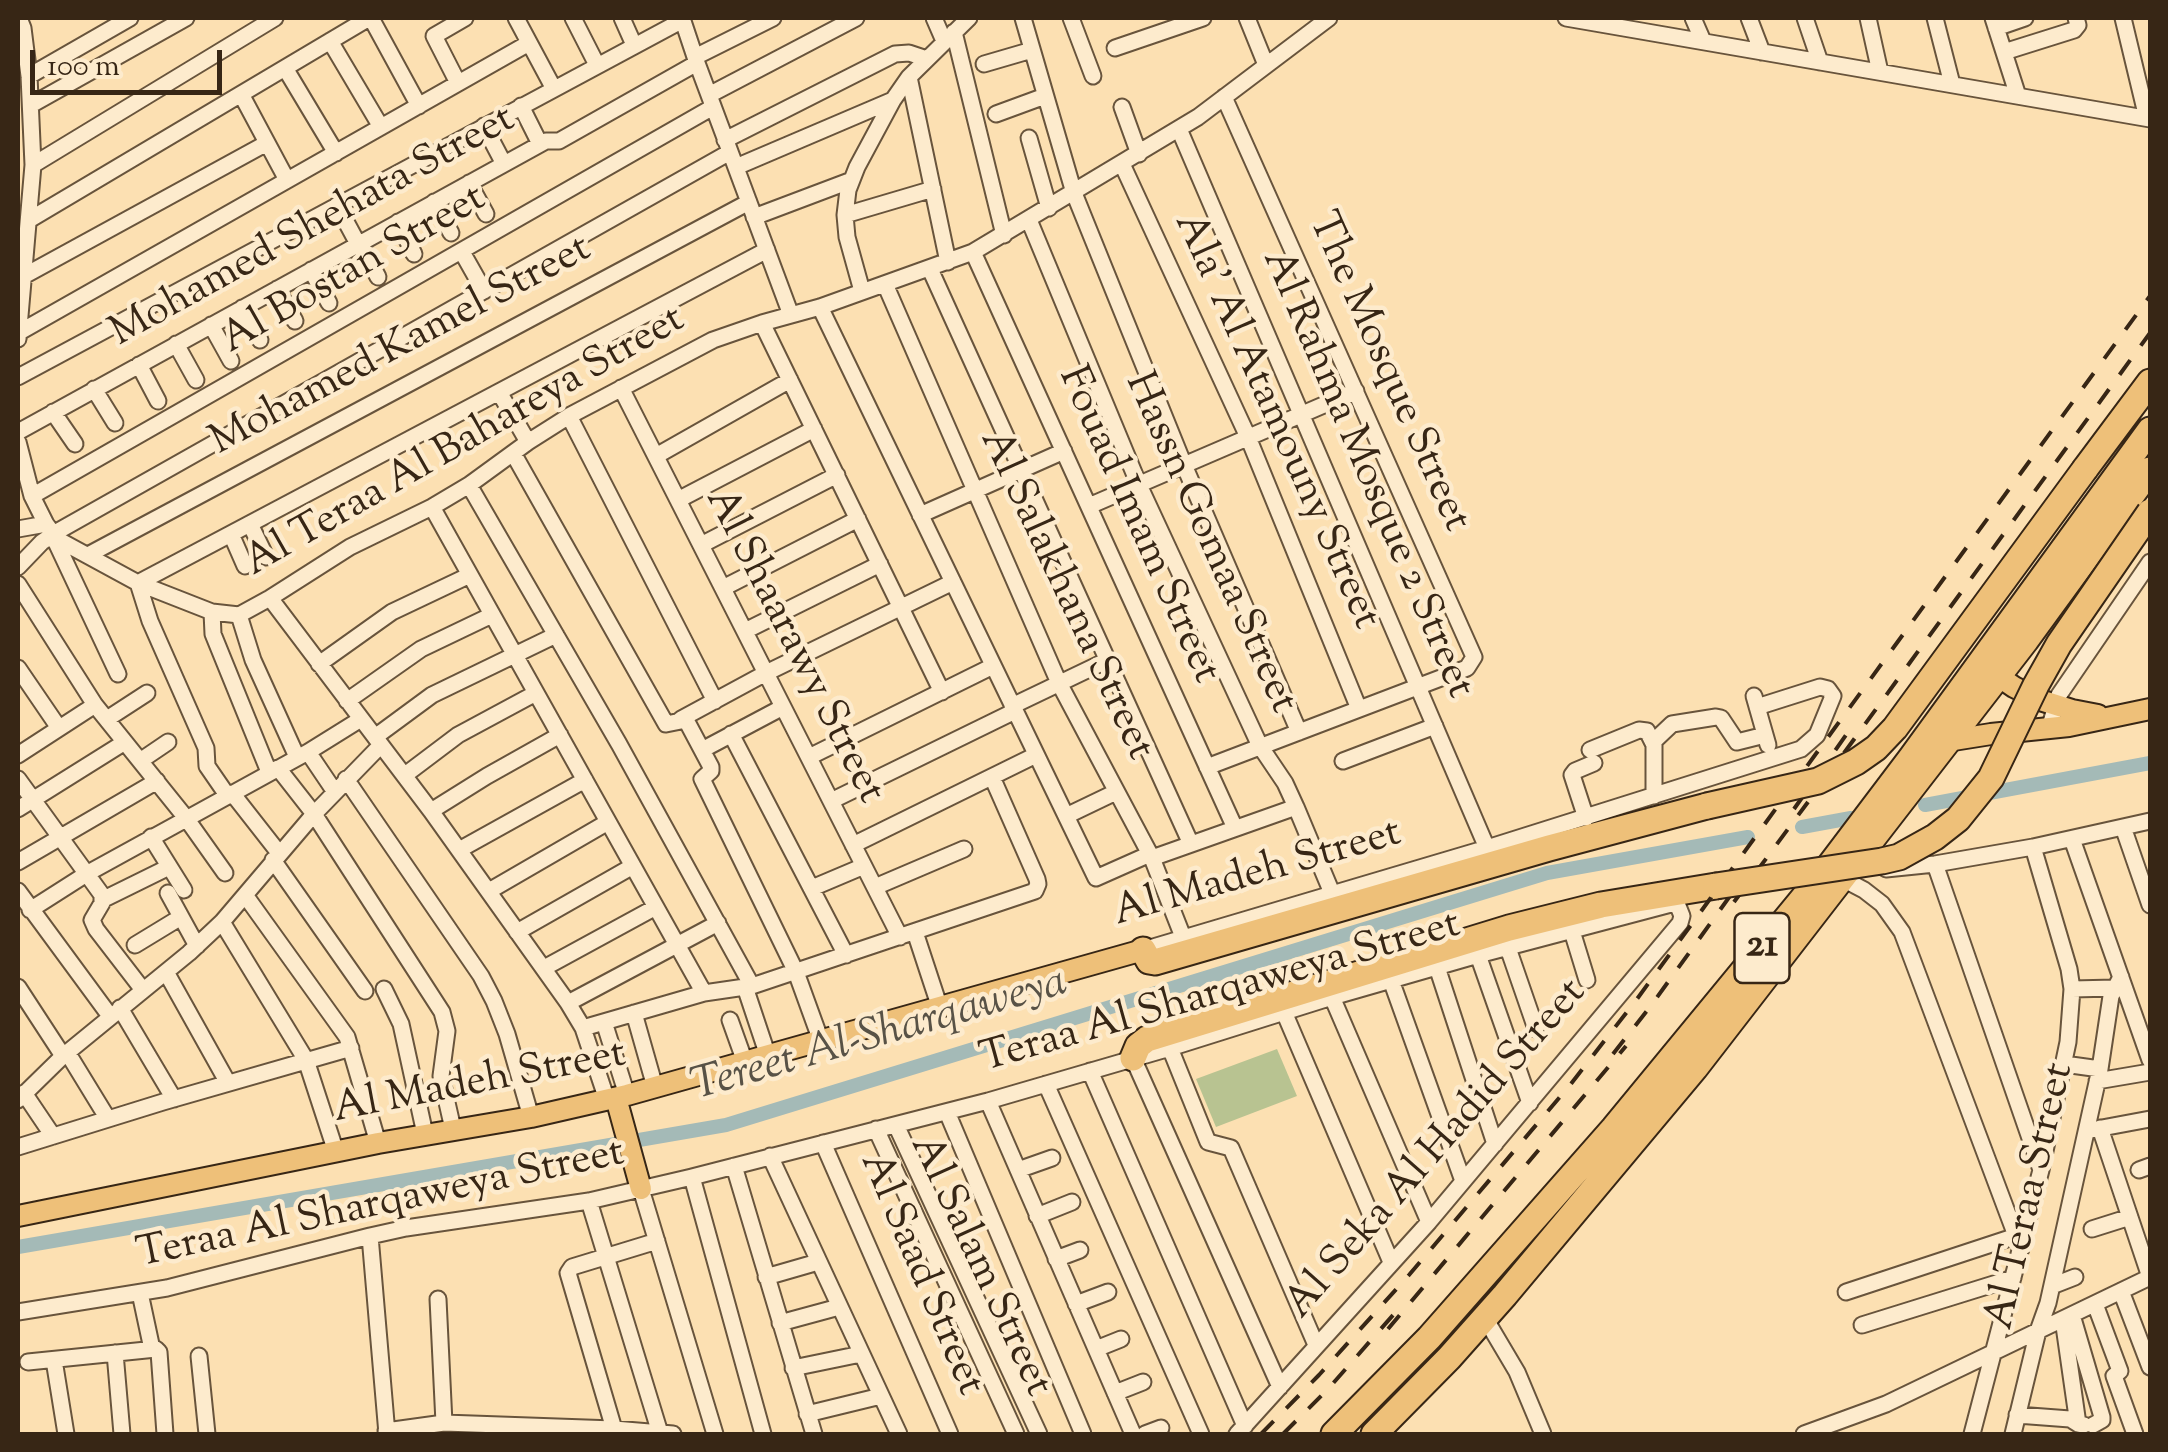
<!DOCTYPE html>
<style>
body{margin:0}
#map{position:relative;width:2168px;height:1452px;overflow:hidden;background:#fce0b2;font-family:"Sorts Mill Goudy",serif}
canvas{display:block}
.frame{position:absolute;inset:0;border:20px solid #372615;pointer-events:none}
.scale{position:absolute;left:30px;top:50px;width:192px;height:45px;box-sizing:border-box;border:5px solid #372615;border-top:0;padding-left:12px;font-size:30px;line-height:35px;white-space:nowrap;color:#372615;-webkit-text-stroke:8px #fdebcd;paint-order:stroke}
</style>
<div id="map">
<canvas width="2168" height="1452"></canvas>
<div class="frame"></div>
<div class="scale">100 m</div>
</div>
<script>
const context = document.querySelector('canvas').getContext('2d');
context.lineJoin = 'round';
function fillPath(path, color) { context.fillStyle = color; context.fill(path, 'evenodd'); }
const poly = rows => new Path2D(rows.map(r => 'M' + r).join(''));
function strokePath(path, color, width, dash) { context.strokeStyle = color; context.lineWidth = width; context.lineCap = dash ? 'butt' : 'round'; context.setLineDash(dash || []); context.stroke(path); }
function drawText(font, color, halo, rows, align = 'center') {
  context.font = font + ' "Sorts Mill Goudy",serif'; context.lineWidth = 9; context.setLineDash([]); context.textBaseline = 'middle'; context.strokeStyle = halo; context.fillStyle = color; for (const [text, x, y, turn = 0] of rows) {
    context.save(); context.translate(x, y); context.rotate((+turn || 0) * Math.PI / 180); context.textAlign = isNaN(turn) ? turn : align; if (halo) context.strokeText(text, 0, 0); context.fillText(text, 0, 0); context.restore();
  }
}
fillPath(poly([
 [1277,1049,1297,1096,1216,1127,1196,1079]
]), '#b8c391');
strokePath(poly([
 [1925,805,2150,763],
 [1802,827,1851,818],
 [18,1247,726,1125,1547,873,1748,837]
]), '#a4bab7', 14);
const minor = poly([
 [371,18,419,106],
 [516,18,554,89],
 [573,18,597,65],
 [622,18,634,45],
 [682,18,697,63,791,315],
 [934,18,944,41],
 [1023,18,1074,193,1184,465,1299,732],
 [1071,18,1093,76],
 [1247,18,1266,65],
 [1566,18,2150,119],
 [1693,18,1703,41],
 [1749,18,1762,52],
 [1805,18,1820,62],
 [1868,18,1880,72],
 [1935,18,1952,84],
 [1993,18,2018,96],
 [2123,18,2147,118],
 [1996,28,2025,18],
 [954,32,1004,235],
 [330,41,381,127],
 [1115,48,1203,18],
 [2004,52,2074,30,2078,25,2076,18],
 [695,57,773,18],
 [984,64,1032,50],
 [285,68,336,153],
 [29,76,130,18],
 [909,77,948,262],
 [458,83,434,36,465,18],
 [241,94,287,180],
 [709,95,856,18],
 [31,105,186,18],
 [521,106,540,144],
 [1122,107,1139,154],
 [996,114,1045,96],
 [484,126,504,164],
 [1179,129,1487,848],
 [1029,138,1049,208],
 [725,140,895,54,909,53,927,59],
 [1122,164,1248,437,1359,709],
 [33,165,275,18],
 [736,167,893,100],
 [469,183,486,214],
 [434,202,451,233],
 [337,205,358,244],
 [845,215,933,189],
 [754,217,852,180],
 [29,220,369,18],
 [1029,220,1139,485,1260,746,1285,783,1296,807,1332,893],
 [398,222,414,254],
 [360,243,378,277],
 [462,252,484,291],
 [973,252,1235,828],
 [930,269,1191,844],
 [311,270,329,303],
 [22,277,267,143],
 [885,284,1059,683,1152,858,1183,937],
 [277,289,295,321],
 [862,291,847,237,845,215,848,190,857,167,893,100,909,77,969,18],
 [820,307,1096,878,1150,854],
 [242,308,260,340],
 [762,323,942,692],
 [211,325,231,361],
 [18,333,529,43],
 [18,339,33,165,29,76,23,28,19,18],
 [176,344,196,380],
 [139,365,158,401],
 [18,377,683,20],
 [621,388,900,937],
 [94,389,115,423],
 [499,392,528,442],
 [53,412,75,444],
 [569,416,715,701],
 [18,432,546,141,559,141,697,63],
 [18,442,32,496,46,524,57,539,138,583,212,612,239,615,270,598,350,547,432,507,469,485,528,442,569,416,713,340,762,323,820,307,973,252,1198,117,1329,18],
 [513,453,666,724,686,720,711,767,711,771,702,779,796,972,821,1041],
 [656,456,790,380],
 [469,485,619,744,752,986],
 [32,496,713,107],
 [678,500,814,429],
 [1089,506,1356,391],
 [432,507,704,993],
 [920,515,1064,451],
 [250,524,266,557],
 [18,529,46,524],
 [53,534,730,152],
 [231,534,245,566],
 [54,538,118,674],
 [701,545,837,475],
 [88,555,749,202],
 [18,567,42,542,48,538,57,539],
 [18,584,95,705,186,818,225,873],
 [723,588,858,519],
 [270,598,431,811,568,1003,583,1028,607,1100],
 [212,612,213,634,269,772],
 [239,615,253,660,297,757],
 [745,631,880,564],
 [319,664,392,612,470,575],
 [18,668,59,728],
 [1754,696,1768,745],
 [347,701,421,649,492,615],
 [1012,706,1108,660],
 [107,719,147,693],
 [681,719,766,673,953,582],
 [2049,729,2059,695,2150,562],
 [731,734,846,955],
 [375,737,432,695,556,635],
 [1654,741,1672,724,1716,717,1721,718,1737,742,1765,735],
 [702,750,783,707],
 [1590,750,1639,730,1647,731,1654,745,1654,796],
 [308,752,335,792],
 [18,755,95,705],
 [809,757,993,666],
 [140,761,168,742],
 [1343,761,1435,726],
 [1207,767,1467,668,1474,657,1224,97],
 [278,768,314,814,442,1012,447,1031,441,1076,453,1129],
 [405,775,458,735,536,693],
 [18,779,102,895,102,903,92,920,96,929,143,990],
 [346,779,481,976,494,1001,507,1034,531,1117],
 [232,793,279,853],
 [227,795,207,766,206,748,150,621,138,583,767,250],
 [831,801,1015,711],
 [18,809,125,742],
 [431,811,487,776,560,735],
 [1066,816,1116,792],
 [1586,818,1572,775,1575,771,1594,763],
 [2123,827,2150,905],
 [151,837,184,890],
 [2072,839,2150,1060],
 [853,845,1036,755],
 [459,850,585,780],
 [1152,858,1296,807],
 [273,860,365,991],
 [18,862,157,781],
 [1935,864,2041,1170],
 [1886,869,1935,864,2033,847,2150,821],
 [1843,879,1864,890,1882,904,1902,932,2021,1249],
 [875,887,964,849],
 [812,888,864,866],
 [18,891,110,1016],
 [489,891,608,822],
 [168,893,197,946],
 [245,895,347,1037,378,1143],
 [102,900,169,867],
 [30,910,88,873,308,752,361,719],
 [222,922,306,1060,336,1152],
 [1572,931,1587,980],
 [517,932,633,866],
 [915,932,940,1008],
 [135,945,181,917],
 [1508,948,1536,1029],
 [1143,950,1487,848,1801,749,1817,735,1833,696,1828,689,1820,687,1757,707],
 [1478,955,1530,1103],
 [1437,967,1495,1144],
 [544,968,656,907],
 [166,972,228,1083],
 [1391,980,1463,1181],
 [18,987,63,1056],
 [745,987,768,1056],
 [384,989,401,1024,425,1134],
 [2072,989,2115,988],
 [1332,997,1429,1222],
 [568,1003,718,923],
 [120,1008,174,1099],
 [1284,1012,1391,1262],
 [634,1013,655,1087],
 [730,1020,745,1062],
 [604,1022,627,1095],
 [583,1028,704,993,752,986,1035,891,1038,884,1037,879,992,777],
 [1170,1048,1208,1142,1231,1148,1316,1345],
 [67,1052,108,1119],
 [1133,1058,1280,1387],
 [2064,1064,2100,1069],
 [1090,1071,1245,1426],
 [2097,1081,2150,1072],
 [1046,1084,1201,1434],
 [24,1093,53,1136],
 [18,1100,63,1056,189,953,222,922,314,814,381,745],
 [988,1101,1133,1434],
 [947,1112,1083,1434],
 [896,1125,1039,1434],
 [2100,1128,2150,1277],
 [876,1129,1016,1434],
 [2091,1130,2150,1119],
 [823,1143,950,1434],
 [18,1147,163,1102,351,1048],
 [770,1156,899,1434],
 [734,1166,814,1434],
 [1018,1170,1052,1158],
 [2139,1170,2150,1166],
 [692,1177,763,1434],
 [641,1189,715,1434],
 [589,1201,660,1433],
 [1037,1216,1072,1202],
 [2092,1229,2130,1217],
 [370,1236,387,1434],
 [1056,1259,1080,1250],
 [766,1277,818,1262],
 [2052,1286,2075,1277],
 [2121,1291,2150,1367],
 [1846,1292,2016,1236],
 [140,1293,152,1349],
 [438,1299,444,1423],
 [1076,1304,1108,1292],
 [2095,1304,2120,1371],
 [18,1312,167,1288,370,1236,406,1228,589,1201,692,1177,988,1101,1170,1048,1332,997,1478,955,1671,904,1678,906,1682,916,1680,923,1429,1222,1237,1434],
 [2072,1315,2102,1417,2102,1420,2093,1425],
 [1485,1318,1517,1372,1543,1434],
 [2063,1319,2078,1424],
 [780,1323,839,1307],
 [1862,1325,2013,1278],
 [1096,1349,1121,1339],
 [115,1353,122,1434],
 [199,1356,207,1434],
 [54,1360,66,1434],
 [28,1362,156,1349,159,1352,165,1434],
 [793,1368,861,1354],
 [2120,1371,2114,1376,2135,1434],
 [1115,1393,1143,1382],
 [807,1414,881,1396],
 [2017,1415,2070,1419,2078,1424,2084,1425],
 [614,1429,568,1273,572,1267,657,1241],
 [386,1431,444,1423,614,1429,673,1434],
 [1145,1434,1161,1428],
 [1804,1434,1886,1404,2150,1277],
 [1972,1434,2041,1170,2068,1042,2072,989,2069,969,2033,847],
 [2013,1434,2038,1331,2048,1303,2100,1069,2111,996,2121,977]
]);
const major = poly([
 [1998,676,2014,687,2040,700,2072,710,2098,715],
 [1947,741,1991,734,2069,726,2150,709],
 [616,1098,641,1189],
 [18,1216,378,1143,531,1117,627,1095,1143,950]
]);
const highway = poly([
 [2085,469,2150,382],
 [1143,950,1149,961,1155,962,1549,848,1707,806],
 [1133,1058,1138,1046,1147,1039,1509,928,1601,905,1716,886],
 [1334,1434,1429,1338,1614,1128,1824,873,1911,758,2150,430],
 [1374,1434,1449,1358,1505,1295,1695,1068,2026,640,2150,470]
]);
strokePath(minor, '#68543c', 19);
strokePath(major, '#372615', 24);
strokePath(highway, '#372615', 29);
strokePath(minor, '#fdebcd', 15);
strokePath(major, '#eec079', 20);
strokePath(highway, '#eec079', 25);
strokePath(poly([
 [1844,753,2150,333],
 [1794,809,1846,735],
 [1734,902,1808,802],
 [1613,1054,1650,1007,1738,885],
 [1388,1329,1626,1046],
 [1261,1434,1319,1375,1409,1275,1570,1085,1637,999,2150,296],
 [1283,1434,1328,1389,1394,1314]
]), '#372615', 4, [18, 18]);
const highwayBridge = poly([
 [1707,806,1818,781,1856,762,1876,748,1895,728,2085,469],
 [1716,886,1882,861,1899,857,1935,837,1958,819,1991,778,2036,685,2059,644,2150,512]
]);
strokePath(highwayBridge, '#372615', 29, []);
strokePath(highwayBridge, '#eec079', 25);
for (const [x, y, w] of [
 [1762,948,55]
]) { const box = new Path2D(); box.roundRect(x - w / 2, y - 35, w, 70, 8); context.fillStyle = '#fdebcd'; context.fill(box); strokePath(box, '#372615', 2.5); }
drawText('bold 40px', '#372615', null, [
 ["21",1762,948]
]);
drawText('42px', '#372615', '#fdebcd', [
 ["Mohamed Shehata Street",314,229,-29],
 ["Al Bostan Street",355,272,-30],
 ["Mohamed Kamel Street",402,348,-28],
 ["The Mosque Street",1386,373,66],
 ["Ala' Al Atamouny Street",1274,422,66],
 ["Al Teraa Al Bahareya Street",466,444,-30],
 ["Al Rahma Mosque 2 Street",1365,475,67],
 ["Fouad Imam Street",1136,526,66],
 ["Hassn Gomaa Street",1208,544,66],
 ["Al Salakhana Street",1064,596,65],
 ["Al Shaarawy Street",792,647,63],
 ["Al Madeh Street",1258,876,-16],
 ["Teraa Al Sharqaweya Street",1221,995,-16],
 ["Al Madeh Street",480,1085,-11],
 ["Al Seka Al Hadid Street",1438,1151,-49],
 ["Al Teraa Street",2033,1197,-77],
 ["Teraa Al Sharqaweya Street",381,1207,-12],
 ["Al Salam Street",978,1267,65],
 ["Al Saad Street",919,1275,67]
]);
drawText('italic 45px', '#585246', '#fdebcd', [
 ["Tereet Al-Sharqaweya",880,1038,-16]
]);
</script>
